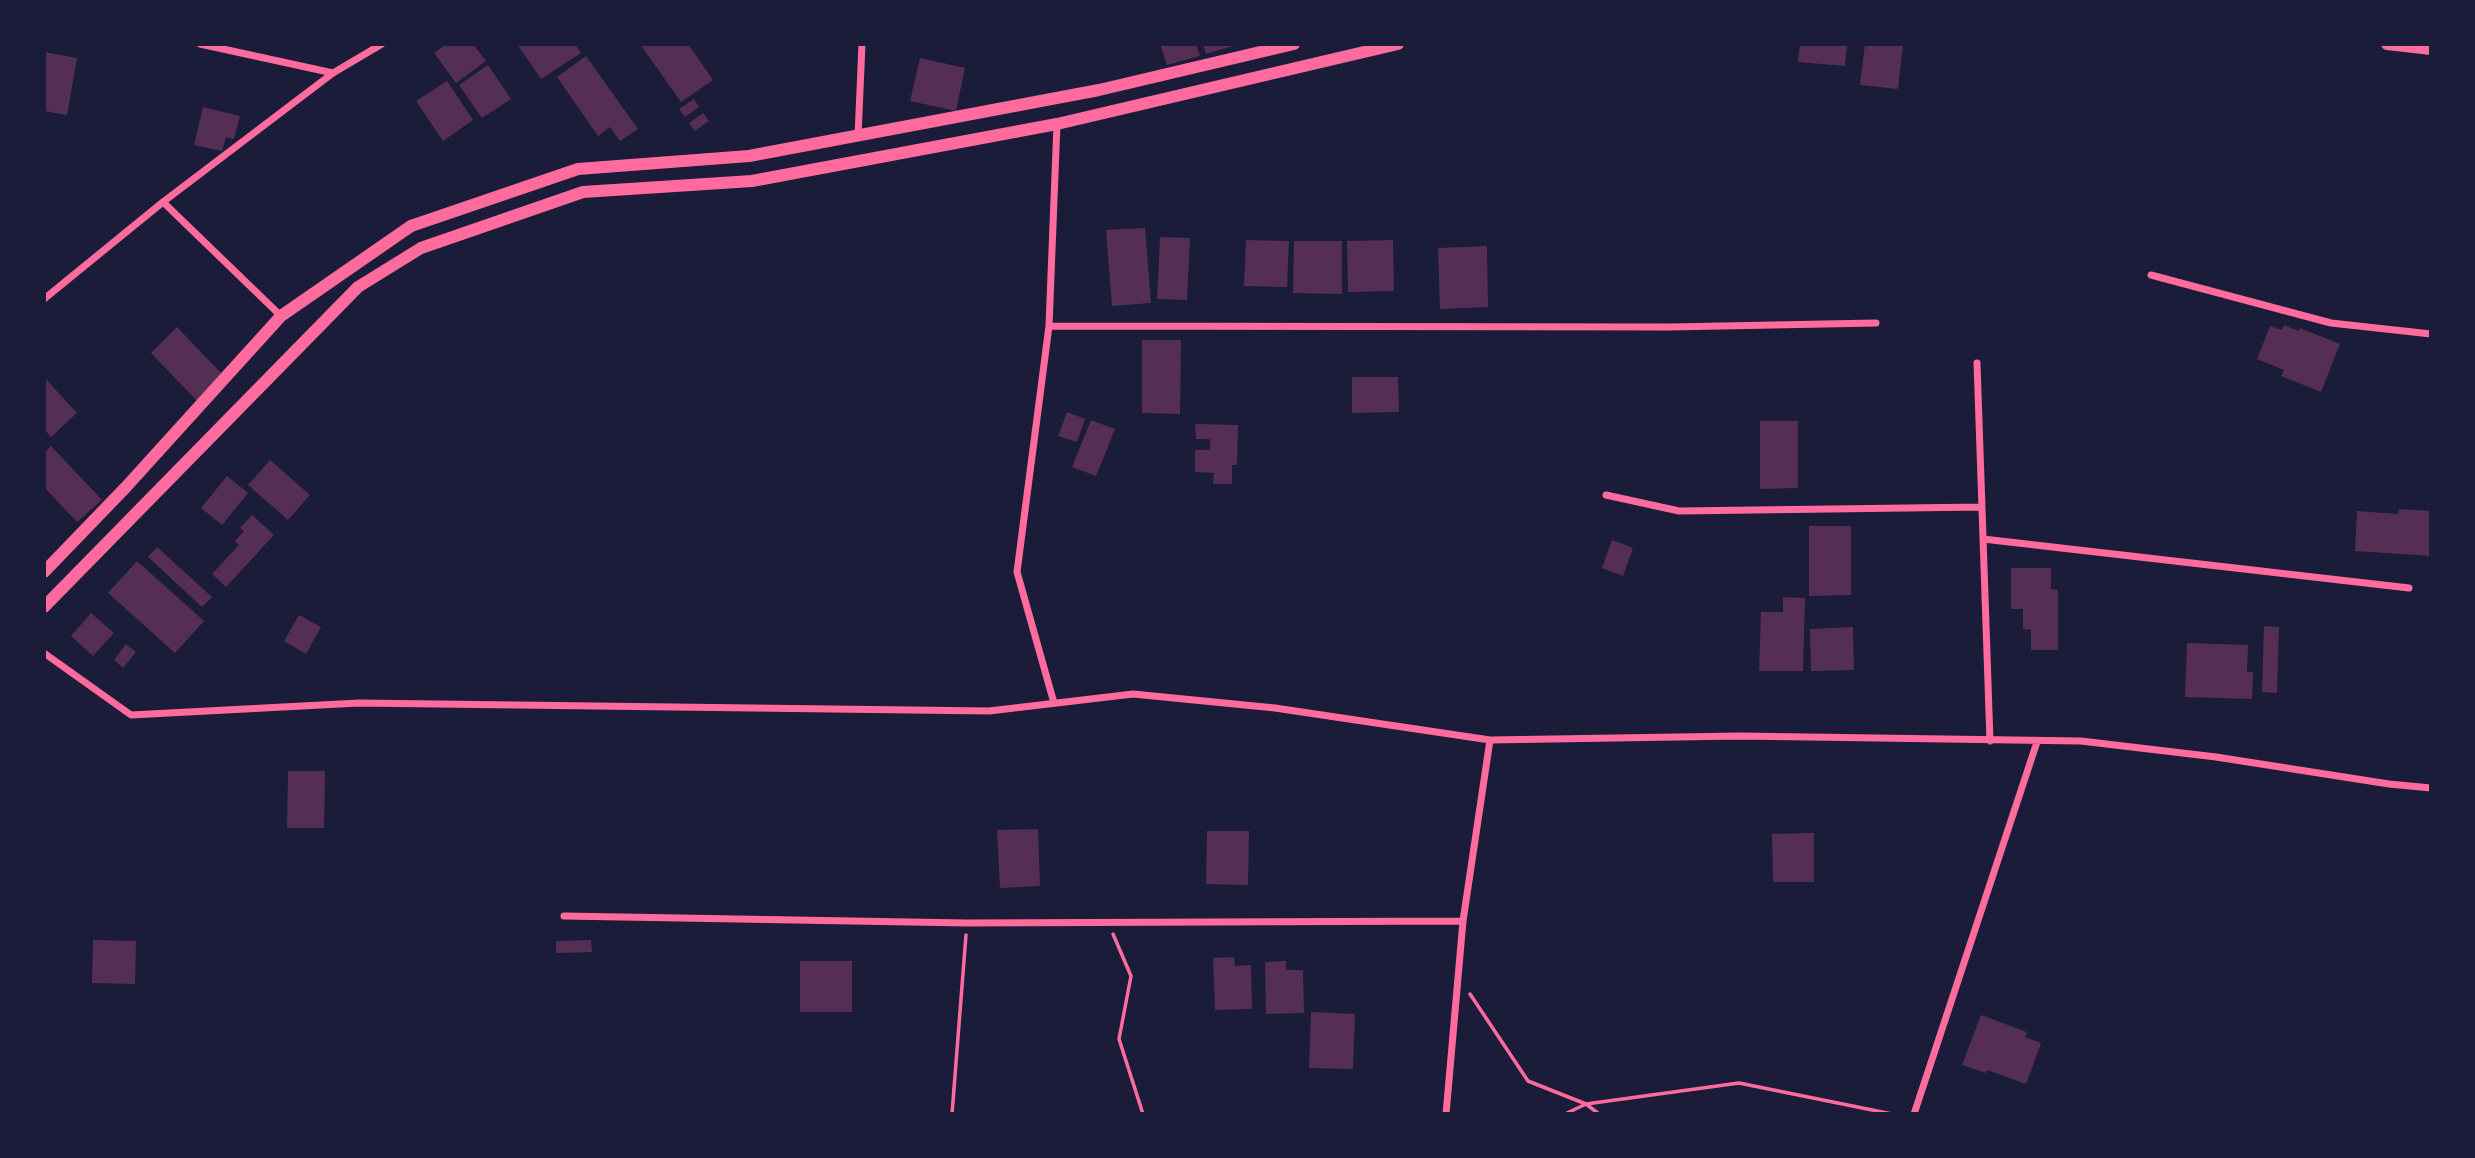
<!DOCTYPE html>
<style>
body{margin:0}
#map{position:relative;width:2475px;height:1158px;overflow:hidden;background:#1b1b3a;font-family:"Asap Condensed",sans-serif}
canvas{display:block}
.frame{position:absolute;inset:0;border:46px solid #1b1b3a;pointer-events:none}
</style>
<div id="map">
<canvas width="2475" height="1158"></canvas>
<div class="frame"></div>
</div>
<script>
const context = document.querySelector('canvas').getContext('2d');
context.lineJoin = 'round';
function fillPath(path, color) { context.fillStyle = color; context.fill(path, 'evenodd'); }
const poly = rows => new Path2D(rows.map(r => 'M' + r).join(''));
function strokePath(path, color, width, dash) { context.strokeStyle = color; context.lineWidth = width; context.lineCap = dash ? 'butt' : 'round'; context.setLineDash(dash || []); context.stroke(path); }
fillPath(poly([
 [446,44,473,44,486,61,456,83,434,53],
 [517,44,575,44,581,53,541,79],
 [640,44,688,44,713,80,681,102],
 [1160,44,1196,44,1200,56,1167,65],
 [1203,44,1240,44,1206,54],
 [1800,44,1847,44,1845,66,1798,62],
 [1865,44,1903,44,1898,89,1860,85],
 [44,52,77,58,67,115,44,111],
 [586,56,638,129,620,141,610,127,598,136,557,77],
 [920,58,965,68,956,111,910,101],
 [488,65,511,99,482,118,459,85],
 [447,81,473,120,443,141,416,101],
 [694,99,699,107,685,117,679,109],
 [203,107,240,116,234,139,226,137,222,151,194,145],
 [703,113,709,121,695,131,689,123],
 [1145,228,1151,303,1112,306,1106,230],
 [1160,237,1190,238,1187,300,1157,299],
 [1246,240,1289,241,1287,287,1244,286],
 [1393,240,1394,291,1348,292,1347,241],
 [1294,241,1342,241,1342,294,1293,293],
 [1487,246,1488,307,1440,309,1438,248],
 [2284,325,2299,331,2300,328,2340,344,2321,392,2281,376,2284,370,2257,359,2270,326,2282,330],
 [177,327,223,375,197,401,151,353],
 [1142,340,1181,340,1180,414,1142,413],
 [44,377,77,413,51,437,44,429],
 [1352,377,1398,377,1399,412,1352,413],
 [1067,412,1085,419,1077,442,1058,436],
 [1091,420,1115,429,1096,476,1072,467],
 [1760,421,1798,421,1798,488,1760,489],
 [1195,424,1238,425,1237,465,1232,465,1232,484,1213,484,1214,473,1195,472,1195,450,1210,450,1210,439,1196,439],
 [51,446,102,500,77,522,44,487,44,453],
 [270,460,310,495,288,520,248,485],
 [227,476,248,493,222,525,201,508],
 [2399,509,2431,511,2431,556,2355,551,2357,511,2398,514],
 [252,515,274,535,226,587,212,574,239,545,235,541,244,531,240,528],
 [1809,526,1851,526,1851,595,1809,596],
 [1612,540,1633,548,1623,576,1602,568],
 [157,547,212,597,202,607,148,557],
 [137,561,204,621,175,653,108,593],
 [2011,568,2051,568,2051,589,2058,590,2058,650,2031,650,2031,630,2023,629,2023,609,2011,609],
 [1783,597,1805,598,1803,671,1759,671,1761,612,1783,612],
 [91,613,114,633,93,656,71,636],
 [299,615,321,627,306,654,284,641],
 [2264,626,2279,627,2277,693,2262,692],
 [1853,627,1854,670,1811,671,1810,629],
 [2187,643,2248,645,2247,672,2253,672,2252,699,2185,697],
 [126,644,136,652,123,668,114,660],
 [288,771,325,771,324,828,287,828],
 [1038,829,1040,886,1000,888,997,830],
 [1207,831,1249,831,1248,885,1206,884],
 [1814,833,1814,882,1773,882,1772,834],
 [93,940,136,941,135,984,92,983],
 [591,940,592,952,556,953,556,941],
 [1234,957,1235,966,1251,965,1252,1009,1215,1010,1213,958],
 [800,961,852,961,852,1012,800,1012],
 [1286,961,1286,970,1303,970,1304,1013,1266,1014,1265,962],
 [1311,1012,1355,1014,1353,1069,1309,1068],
 [1981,1015,2027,1032,2025,1037,2041,1043,2026,1084,1987,1070,1986,1073,1962,1065]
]), '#542f53');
strokePath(poly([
 [1113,934,1131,976,1119,1039,1143,1114],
 [1470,994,1528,1081,1586,1104,1599,1114],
 [952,1114,966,935],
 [1565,1114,1586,1104,1739,1083,1892,1114]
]), '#ff6b9d', 3.5);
strokePath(poly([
 [200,44,333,73],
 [858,136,862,44],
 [163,202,281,316],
 [2151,275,2331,323,2431,334],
 [44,299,163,202,333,73,382,44],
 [1049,326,1670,327,1876,323],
 [1977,363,1990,741],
 [1606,495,1679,511,1982,507],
 [1983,539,2409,588],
 [44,653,131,715,359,703,989,711,1133,694,1275,708,1490,740,1740,736,2081,741,2216,757,2389,784,2431,788],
 [1054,703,1017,572,1049,326,1057,124],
 [564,916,967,923,1463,921],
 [1446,1114,1463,921,1490,740],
 [1914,1114,2037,742]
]), '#ff6b9d', 7);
strokePath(poly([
 [2387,44,2431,49],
 [44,572,126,487,281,316,411,226,578,169,749,156,1099,90,1294,44],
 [44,607,358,287,421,248,583,192,752,181,1057,124,1398,44]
]), '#ff6b9d', 12);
</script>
